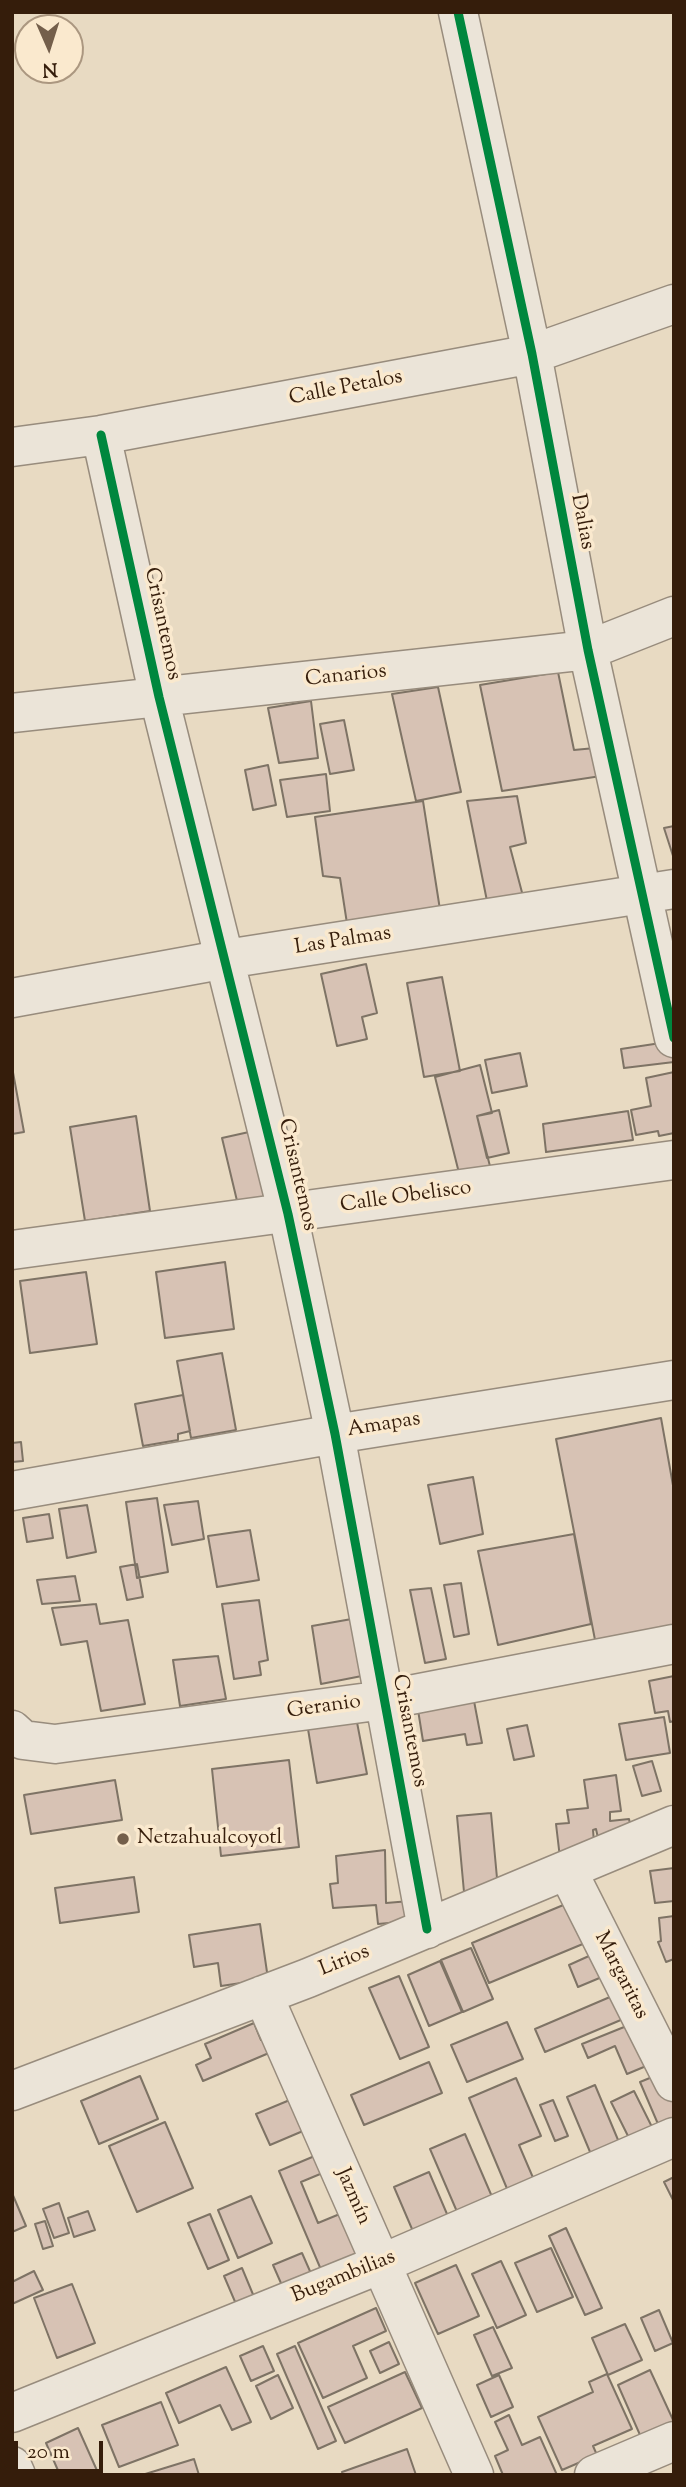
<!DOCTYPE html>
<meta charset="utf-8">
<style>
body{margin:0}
#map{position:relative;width:686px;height:2487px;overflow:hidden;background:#e8dac2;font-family:"Sorts Mill Goudy",serif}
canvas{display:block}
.frame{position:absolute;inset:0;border:14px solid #351d0b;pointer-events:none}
.north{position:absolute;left:14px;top:14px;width:70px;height:70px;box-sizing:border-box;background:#fae9ce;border:2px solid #ab9780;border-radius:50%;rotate:177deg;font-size:19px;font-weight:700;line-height:28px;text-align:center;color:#351d0b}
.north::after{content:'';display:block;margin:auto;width:24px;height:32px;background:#745f4b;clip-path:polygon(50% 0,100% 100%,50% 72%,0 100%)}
.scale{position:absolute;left:14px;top:2441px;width:89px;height:32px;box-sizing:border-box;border:4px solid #351d0b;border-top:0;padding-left:9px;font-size:21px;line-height:24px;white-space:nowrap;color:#351d0b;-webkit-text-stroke:5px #fae9ce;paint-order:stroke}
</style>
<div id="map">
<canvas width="686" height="2487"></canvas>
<div class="frame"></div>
<div class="north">N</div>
<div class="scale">20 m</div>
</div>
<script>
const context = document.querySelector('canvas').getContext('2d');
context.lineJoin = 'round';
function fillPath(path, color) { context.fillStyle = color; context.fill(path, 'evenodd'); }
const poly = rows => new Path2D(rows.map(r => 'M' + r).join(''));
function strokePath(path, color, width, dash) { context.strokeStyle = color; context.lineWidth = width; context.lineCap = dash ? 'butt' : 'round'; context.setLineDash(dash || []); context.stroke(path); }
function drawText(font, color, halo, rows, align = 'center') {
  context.font = font + ' "Sorts Mill Goudy",serif'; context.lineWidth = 7; context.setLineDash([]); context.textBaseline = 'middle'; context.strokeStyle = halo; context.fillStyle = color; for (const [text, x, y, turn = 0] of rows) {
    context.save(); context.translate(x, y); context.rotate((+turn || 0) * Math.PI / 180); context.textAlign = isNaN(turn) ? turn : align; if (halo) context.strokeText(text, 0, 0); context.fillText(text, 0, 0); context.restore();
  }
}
const building = poly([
 [558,672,574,750,595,748,601,776,502,791,480,685,558,672],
 [438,687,461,792,416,801,392,694,438,687],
 [311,701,318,758,279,763,268,708,311,701],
 [344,720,354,770,330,774,320,724,344,720],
 [268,765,276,805,253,810,245,770,268,765],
 [326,774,330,811,287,817,280,780,326,774],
 [517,796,526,843,510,847,524,900,488,906,467,801,517,796],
 [423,801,441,916,348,930,340,878,323,876,315,817,423,801],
 [674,826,674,859,664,828,674,826],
 [366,964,377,1013,362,1017,367,1039,337,1046,321,974,366,964],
 [442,977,460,1071,424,1077,407,983,442,977],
 [674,1041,674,1062,624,1068,621,1049,674,1041],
 [520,1053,527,1086,492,1093,485,1060,520,1053],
 [480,1065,492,1113,477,1116,491,1170,460,1177,435,1077,480,1065],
 [12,1067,24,1132,12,1134,12,1067],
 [674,1072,674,1133,659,1136,658,1131,636,1135,631,1110,651,1106,646,1078,674,1072],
 [499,1110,509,1153,487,1158,477,1116,499,1110],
 [628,1111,633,1140,546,1152,543,1124,628,1111],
 [136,1116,150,1211,85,1221,70,1127,136,1116],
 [258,1130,273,1197,238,1205,222,1138,258,1130],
 [225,1262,234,1329,165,1338,156,1272,225,1262],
 [86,1272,97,1344,30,1353,20,1281,86,1272],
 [222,1353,236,1430,191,1438,177,1361,222,1353],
 [183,1395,190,1431,178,1434,178,1440,143,1446,135,1404,183,1395],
 [661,1418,674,1491,674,1635,596,1645,556,1439,661,1418],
 [21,1442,23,1461,12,1462,12,1443,21,1442],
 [473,1477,483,1534,440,1544,428,1485,473,1477],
 [157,1498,168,1572,137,1578,126,1502,157,1498],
 [198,1501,204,1539,172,1545,164,1505,198,1501],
 [87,1505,96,1552,67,1558,59,1509,87,1505],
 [49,1514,53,1538,27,1542,23,1518,49,1514],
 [250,1530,259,1580,217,1587,208,1536,250,1530],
 [574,1534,591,1624,498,1645,478,1551,574,1534],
 [137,1564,143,1597,127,1600,120,1567,137,1564],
 [75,1576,80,1601,42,1604,37,1580,75,1576],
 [461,1583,469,1634,454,1637,444,1585,461,1583],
 [431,1588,446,1659,425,1663,410,1590,431,1588],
 [259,1600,268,1660,259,1662,261,1675,234,1679,222,1604,259,1600],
 [96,1604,100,1624,128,1620,145,1704,101,1711,87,1641,61,1645,52,1608,96,1604],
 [363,1617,372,1674,321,1684,312,1626,363,1617],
 [218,1656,226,1699,180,1706,173,1660,218,1656],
 [674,1676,674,1721,670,1722,668,1711,655,1713,649,1681,674,1676],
 [474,1701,482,1743,467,1745,465,1734,423,1741,418,1710,474,1701],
 [355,1712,367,1774,317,1783,306,1717,355,1712],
 [664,1717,670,1753,626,1760,619,1724,664,1717],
 [527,1725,534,1756,514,1760,507,1729,527,1725],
 [289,1760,299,1847,221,1856,212,1769,289,1760],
 [652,1761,661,1791,642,1796,633,1766,652,1761],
 [616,1775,621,1811,610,1812,610,1821,629,1819,632,1833,598,1838,596,1829,593,1830,595,1854,560,1858,556,1824,569,1823,567,1810,588,1808,584,1780,616,1775],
 [115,1780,122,1820,31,1834,24,1795,115,1780],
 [491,1813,498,1889,464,1892,457,1816,491,1813],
 [385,1850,386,1903,410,1901,411,1921,378,1924,376,1905,333,1908,330,1884,338,1883,336,1856,385,1850],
 [674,1868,674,1901,655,1903,650,1871,674,1868],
 [134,1877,139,1912,60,1923,55,1888,134,1877],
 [573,1901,590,1941,489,1983,472,1943,573,1901],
 [674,1916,674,1959,666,1962,658,1942,661,1941,659,1918,674,1916],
 [260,1924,268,1979,221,1986,218,1963,194,1967,189,1935,260,1924],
 [471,1948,493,1999,463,2012,441,1960,471,1948],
 [600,1951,609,1974,578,1987,569,1965,600,1951],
 [440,1961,462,2012,429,2026,408,1975,440,1961],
 [399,1976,429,2047,400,2059,369,1988,399,1976],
 [624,1991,635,2014,545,2052,535,2029,624,1991],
 [507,2022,523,2059,467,2082,451,2045,507,2022],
 [254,2023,261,2040,271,2037,276,2050,203,2081,196,2065,211,2058,205,2044,254,2023],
 [634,2023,651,2064,627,2074,615,2046,588,2058,582,2044,634,2023],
 [429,2062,442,2093,364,2125,351,2095,429,2062],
 [662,2073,674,2099,674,2125,661,2131,640,2082,662,2073],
 [140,2076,158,2119,99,2144,81,2101,140,2076],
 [516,2078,541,2136,519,2145,534,2180,508,2191,469,2098,516,2078],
 [595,2085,621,2147,593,2159,567,2097,595,2085],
 [634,2091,654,2131,631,2142,611,2102,634,2091],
 [297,2097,310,2128,270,2145,256,2114,297,2097],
 [553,2100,568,2136,555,2141,540,2105,553,2100],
 [165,2122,193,2188,137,2212,109,2146,165,2122],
 [465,2134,493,2199,458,2214,430,2149,465,2134],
 [317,2155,325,2172,301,2182,318,2223,347,2211,365,2254,322,2272,279,2171,317,2155],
 [429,2172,450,2221,415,2236,394,2187,429,2172],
 [674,2177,674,2202,664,2182,674,2177],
 [12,2193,26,2226,12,2232,12,2193],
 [251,2196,272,2243,238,2258,218,2210,251,2196],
 [59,2203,69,2233,54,2238,43,2209,59,2203],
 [88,2211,95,2230,74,2237,68,2218,88,2211],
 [210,2214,229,2260,208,2269,188,2223,210,2214],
 [45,2221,53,2246,43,2249,35,2224,45,2221],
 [566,2228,602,2308,585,2315,549,2236,566,2228],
 [551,2248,573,2297,537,2312,515,2263,551,2248],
 [302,2253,313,2278,284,2290,273,2265,302,2253],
 [501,2261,526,2315,497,2328,472,2274,501,2261],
 [456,2265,479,2316,438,2334,415,2283,456,2265],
 [242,2268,257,2304,239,2311,224,2276,242,2268],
 [34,2271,43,2290,12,2304,12,2282,34,2271],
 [72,2284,95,2343,57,2358,34,2298,72,2284],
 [376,2308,386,2331,353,2346,367,2378,323,2398,298,2343,376,2308],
 [659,2310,673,2343,655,2351,641,2318,659,2310],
 [625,2324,642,2360,608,2375,592,2338,625,2324],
 [493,2327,512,2368,492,2376,474,2335,493,2327],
 [389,2342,399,2364,380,2373,370,2351,389,2342],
 [263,2346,274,2371,251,2381,240,2356,263,2346],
 [295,2346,336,2441,318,2449,277,2354,295,2346],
 [226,2367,251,2422,232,2430,220,2405,179,2423,166,2393,226,2367],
 [650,2370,674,2422,674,2430,644,2444,618,2385,650,2370],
 [405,2372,422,2408,345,2443,328,2407,405,2372],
 [607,2374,632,2429,593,2446,597,2455,562,2470,538,2417,593,2392,589,2382,607,2374],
 [278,2375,293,2408,271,2419,256,2386,278,2375],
 [499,2375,513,2407,491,2417,477,2385,499,2375],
 [161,2402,178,2445,119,2467,102,2425,161,2402],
 [509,2415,522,2445,540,2437,557,2475,503,2475,495,2456,508,2450,495,2422,509,2415],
 [78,2428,99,2475,60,2475,46,2443,78,2428],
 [407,2449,416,2475,343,2475,342,2472,407,2449],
 [194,2459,199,2475,142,2475,194,2459]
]);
fillPath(building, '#d7c2b4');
strokePath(building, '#7e7365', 2);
const minor = poly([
 [458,12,532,354,588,650,674,1038],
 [101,435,159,697,288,1214,335,1434,427,1929],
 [12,447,101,435,532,354,674,304],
 [12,713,588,650,674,616],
 [12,998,226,959,674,889],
 [12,1250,674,1160],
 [12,1491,335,1434,674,1380],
 [12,1730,23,1740,55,1744,384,1700,674,1644],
 [567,1870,674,2082],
 [263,1995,474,2475],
 [12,2091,308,1978,674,1825],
 [12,2413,381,2264,674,2137],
 [12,2466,16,2475],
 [594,2475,674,2441]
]);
strokePath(minor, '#988c7d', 41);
strokePath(minor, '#ebe4d8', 38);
strokePath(poly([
 [458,12,532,354,588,650,674,1038],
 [101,435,159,697,288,1214,335,1434,427,1929]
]), '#00873e', 9);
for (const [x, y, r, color] of [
 [123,1839,7,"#745f4b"]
]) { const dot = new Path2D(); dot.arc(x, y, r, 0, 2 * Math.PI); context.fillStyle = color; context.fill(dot); strokePath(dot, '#fae9ce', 2.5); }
drawText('21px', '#351d0b', '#fae9ce', [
 ["Calle Petalos",346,389,-11],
 ["Dalias",581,522,79],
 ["Crisantemos",161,624,78],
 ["Canarios",346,677,-6],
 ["Las Palmas",343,942,-9],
 ["Crisantemos",296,1175,77],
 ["Calle Obelisco",406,1198,-8],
 ["Amapas",384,1426,-9],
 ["Geranio",324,1708,-8],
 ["Crisantemos",408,1731,79],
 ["Lirios",345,1962,-22],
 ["Margaritas",620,1976,63],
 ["Jazmín",352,2197,66],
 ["Bugambilias",344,2278,-22]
]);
drawText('21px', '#351d0b', '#fae9ce', [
 ["Netzahualcoyotl",137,1839]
], 'left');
</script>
